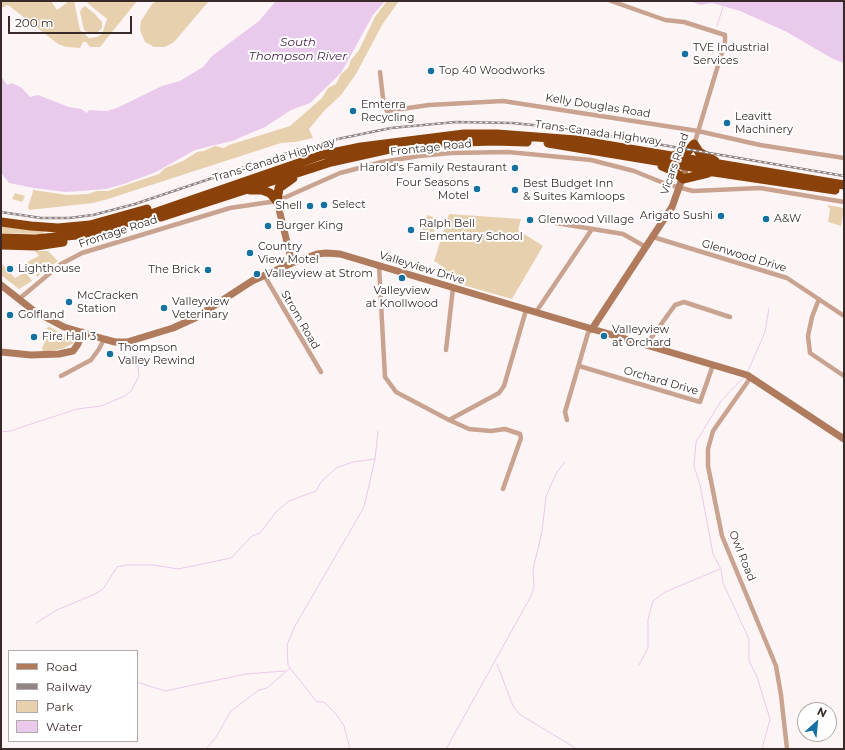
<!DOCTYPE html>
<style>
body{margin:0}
#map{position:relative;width:845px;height:750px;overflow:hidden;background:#fdf5f5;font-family:Montserrat,sans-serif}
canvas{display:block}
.frame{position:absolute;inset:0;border:2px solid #392a29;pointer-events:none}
.legend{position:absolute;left:8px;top:650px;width:130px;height:92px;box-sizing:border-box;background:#fff;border:1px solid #b0aaa9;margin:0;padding:5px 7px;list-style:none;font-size:12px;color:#392a29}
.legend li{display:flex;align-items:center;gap:8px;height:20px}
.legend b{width:20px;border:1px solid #b0aaa9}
.north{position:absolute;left:797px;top:702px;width:40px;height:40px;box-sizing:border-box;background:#fff;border:1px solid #b0aaa9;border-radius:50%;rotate:27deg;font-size:11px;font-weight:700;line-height:16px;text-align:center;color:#392a29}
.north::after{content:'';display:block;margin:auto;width:14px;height:18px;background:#1572a0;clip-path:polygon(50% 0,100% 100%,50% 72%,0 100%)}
.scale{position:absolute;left:8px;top:16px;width:124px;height:18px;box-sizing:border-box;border:2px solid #392a29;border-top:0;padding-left:5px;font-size:12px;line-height:14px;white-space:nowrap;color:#392a29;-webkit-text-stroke:3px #fff;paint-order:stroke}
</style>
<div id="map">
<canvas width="845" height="750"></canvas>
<div class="frame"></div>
<ul class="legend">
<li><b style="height:5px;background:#b07a5c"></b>Road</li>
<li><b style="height:5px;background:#918685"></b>Railway</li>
<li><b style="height:11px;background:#e7d0ae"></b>Park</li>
<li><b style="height:11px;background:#e9c9ec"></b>Water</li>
</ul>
<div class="north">N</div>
<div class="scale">200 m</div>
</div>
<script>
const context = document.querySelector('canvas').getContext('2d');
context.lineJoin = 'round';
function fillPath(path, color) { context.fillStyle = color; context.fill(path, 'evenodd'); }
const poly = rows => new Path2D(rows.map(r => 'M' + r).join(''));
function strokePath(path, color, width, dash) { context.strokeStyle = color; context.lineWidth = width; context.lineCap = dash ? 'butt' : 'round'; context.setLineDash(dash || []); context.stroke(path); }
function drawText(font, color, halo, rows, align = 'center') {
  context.font = font + ' Montserrat,sans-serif'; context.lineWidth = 4; context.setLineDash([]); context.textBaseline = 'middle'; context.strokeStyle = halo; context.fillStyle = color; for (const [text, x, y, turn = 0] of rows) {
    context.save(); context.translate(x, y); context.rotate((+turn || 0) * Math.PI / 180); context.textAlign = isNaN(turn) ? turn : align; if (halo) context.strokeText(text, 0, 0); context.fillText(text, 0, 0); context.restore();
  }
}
fillPath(poly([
 [1,1,51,1,57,10,69,1,74,1,80,30,89,38,97,37,102,34,107,19,85,1,137,1,100,47,90,47,86,42,83,42,80,48,66,47,58,44,8,5,1,8],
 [157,1,209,1,174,42,165,47,154,47,145,42,140,30,141,21,152,4],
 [387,1,399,1,382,25,356,74,341,95,324,111,309,129,313,138,295,142,281,143,108,199,93,203,29,210,28,207,34,188,34,190,67,195,88,194,97,191,108,191,159,174,165,168,183,161,197,152,204,151,215,146,224,148,229,145,290,126,322,98,328,88,336,84,341,74,348,68,351,60,359,50,375,17],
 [85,6,95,14,102,22,102,28,96,34,90,34,84,30,80,12,82,8],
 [15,193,25,196,22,202,12,199],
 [827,205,844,208,841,226,828,222,830,209],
 [449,214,521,219,518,230,543,246,512,299,449,281,445,268,434,261],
 [427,215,437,218,433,235,422,231],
 [1,224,44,230,43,234,1,233],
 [35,251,48,251,58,261,37,277,34,269,27,262,39,256],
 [1,263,15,278,26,272,32,281,19,289,1,275],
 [50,327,62,334,74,336,74,343,62,349,43,352,42,348,50,331,46,328]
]), '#e7d0ae');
fillPath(poly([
 [276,1,385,1,373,15,341,73,310,103,291,110,265,127,232,141,195,150,156,172,124,184,106,189,66,192,34,188,9,183,1,173,1,76,7,85,12,83,22,88,30,97,38,95,69,107,81,109,87,113,89,110,107,111,117,108,162,86,180,81,203,67,212,56,259,21],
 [689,1,844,1,844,63,833,59,785,31,740,11,712,3,701,5]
]), '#e9c9ec');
strokePath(poly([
 [717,26,723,7],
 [748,371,765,332,769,308],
 [744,377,721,401,696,442,694,466,700,485,713,554,721,569,723,583,749,639,749,661,757,677,770,719,762,749],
 [1,432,10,431,77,409,101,406,125,396,131,391,139,376,135,344],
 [36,623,57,610,95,594,103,589,117,567,126,565,154,565,178,569,231,558,252,536,260,533,276,512,289,501,316,491,321,482,336,468,353,462,375,459],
 [497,664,513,706,519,714,577,749],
 [639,665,648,648,648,619,653,601,665,592,720,569],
 [137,682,165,691,246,674,285,671],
 [206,749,216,737,231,711,259,690,267,688,289,669],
 [350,749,344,726,336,714,324,702,317,702,290,668,288,665,287,645,295,626,364,507,375,459,378,431],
 [446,749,531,596,534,586,533,569,542,532,546,496,557,472,565,462]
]), '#e9c9ec', 1);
strokePath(poly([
 [611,1,665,20,684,22,725,35,725,42,694,145],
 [380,72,384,107,387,111,429,105,503,101,698,131,760,145,844,158],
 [556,223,623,234,646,247],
 [653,237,787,278,844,316],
 [379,266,385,377,396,392,449,420,499,393,504,386,526,310],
 [264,275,321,372],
 [19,299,61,264,82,253,230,208,277,201,340,173,382,162,419,156,451,153,508,152,591,160,634,171,666,184,693,191,760,188,844,202],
 [819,299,812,317,808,336,810,353,844,376],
 [536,312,592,229],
 [646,345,675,305,684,302,730,317],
 [446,350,453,288],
 [579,366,700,402,713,365],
 [61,376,91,360,99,349,104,339],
 [751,377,713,431,708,449,708,466,722,536,776,666,781,695,787,749],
 [449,420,469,429,491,431,505,429,520,434,521,438,503,489],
 [567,420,565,412,588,333,592,329]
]), '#c9a38f', 4.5);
strokePath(poly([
 [277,201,292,263],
 [1,285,34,311,64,327,104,339,115,342,127,342,173,328,195,318,252,281,292,263,317,254,326,253,340,254,747,375,844,439],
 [592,329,672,207,688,162],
 [1,352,31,355,59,354,73,351,78,344,82,332]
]), '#b07a5c', 7);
strokePath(poly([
 [428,143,494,141,527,142],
 [548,143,687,166,714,172,835,190],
 [673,156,688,151,694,144,699,152,715,161],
 [662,166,674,171,683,179,708,173],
 [250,190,262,190,270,193,277,201],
 [277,201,279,188,293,178],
 [161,217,331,162,394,148],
 [1,222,31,226,58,228,90,225,147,209],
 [1,238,35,239,87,234,122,224,322,155,361,147,464,134,497,134,576,140,844,185],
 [1,245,36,246,63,242]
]), '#8b410a', 9);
const rail = poly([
 [1,212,41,218,69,218,93,215,135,204,278,156,328,141,391,128,456,122,512,123,563,128,844,176]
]);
strokePath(rail, '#918685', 2.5);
strokePath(rail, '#fff', 1, [3]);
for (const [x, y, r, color] of [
 [685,54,4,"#1572a0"],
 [431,71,4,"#1572a0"],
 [353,111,4,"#1572a0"],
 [727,123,4,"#1572a0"],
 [515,168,4,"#1572a0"],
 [477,189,4,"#1572a0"],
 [515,190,4,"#1572a0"],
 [324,205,4,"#1572a0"],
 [310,206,4,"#1572a0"],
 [721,216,4,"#1572a0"],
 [766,219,4,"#1572a0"],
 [530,220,4,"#1572a0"],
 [268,226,4,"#1572a0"],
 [411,230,4,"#1572a0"],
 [250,253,4,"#1572a0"],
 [10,269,4,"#1572a0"],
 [208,270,4,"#1572a0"],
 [257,274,4,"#1572a0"],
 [402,278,4,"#1572a0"],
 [69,302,4,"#1572a0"],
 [164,308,4,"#1572a0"],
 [10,315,4,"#1572a0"],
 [604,336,4,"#1572a0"],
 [34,337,4,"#1572a0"],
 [110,354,4,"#1572a0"]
]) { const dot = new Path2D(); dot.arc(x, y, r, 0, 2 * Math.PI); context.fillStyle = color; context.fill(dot); strokePath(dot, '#fff', 1.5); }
drawText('11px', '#392a29', '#fff', [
 ["TVE Industrial",693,48],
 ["Services",693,61],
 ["Top 40 Woodworks",439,71],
 ["Emterra",361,105],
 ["Recycling",361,118],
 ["Leavitt",735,117],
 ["Machinery",735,130],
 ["Harold's Family Restaurant",507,168,"right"],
 ["Four Seasons",469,183,"right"],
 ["Motel",469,196,"right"],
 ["Best Budget Inn",523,184],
 ["& Suites Kamloops",523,197],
 ["Select",332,205],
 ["Shell",302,206,"right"],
 ["Arigato Sushi",713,216,"right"],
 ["A&W",774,219],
 ["Glenwood Village",538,220],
 ["Ralph Bell",419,224],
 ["Elementary School",419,237],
 ["Burger King",276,226],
 ["Country",258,247],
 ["View Motel",258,260],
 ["Lighthouse",18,269],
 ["The Brick",200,270,"right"],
 ["Valleyview at Strom",265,274],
 ["Valleyview",402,291,"center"],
 ["at Knollwood",402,304,"center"],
 ["McCracken",77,296],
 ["Station",77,309],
 ["Valleyview",172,302],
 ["Veterinary",172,315],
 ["Golfland",18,315],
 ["Valleyview",612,330],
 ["at Orchard",612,343],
 ["Fire Hall 3",42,337],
 ["Thompson",118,348],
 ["Valley Rewind",118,361]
], 'left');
drawText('11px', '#392a29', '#fff', [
 ["Kelly Douglas Road",598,106,9],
 ["Trans-Canada Highway",598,133,8],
 ["Frontage Road",431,148,-6],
 ["Trans-Canada Highway",274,160,-17],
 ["Vicars Road",675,164,-71],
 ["Frontage Road",118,232,-18],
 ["Glenwood Drive",744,256,17],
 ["Valleyview Drive",422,268,17],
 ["Strom Road",300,320,60],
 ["Orchard Drive",661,381,16],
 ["Owl Road",742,556,68]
]);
drawText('italic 12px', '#4d2651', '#fff', [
 ["South",298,42],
 ["Thompson River",298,56]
]);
</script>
